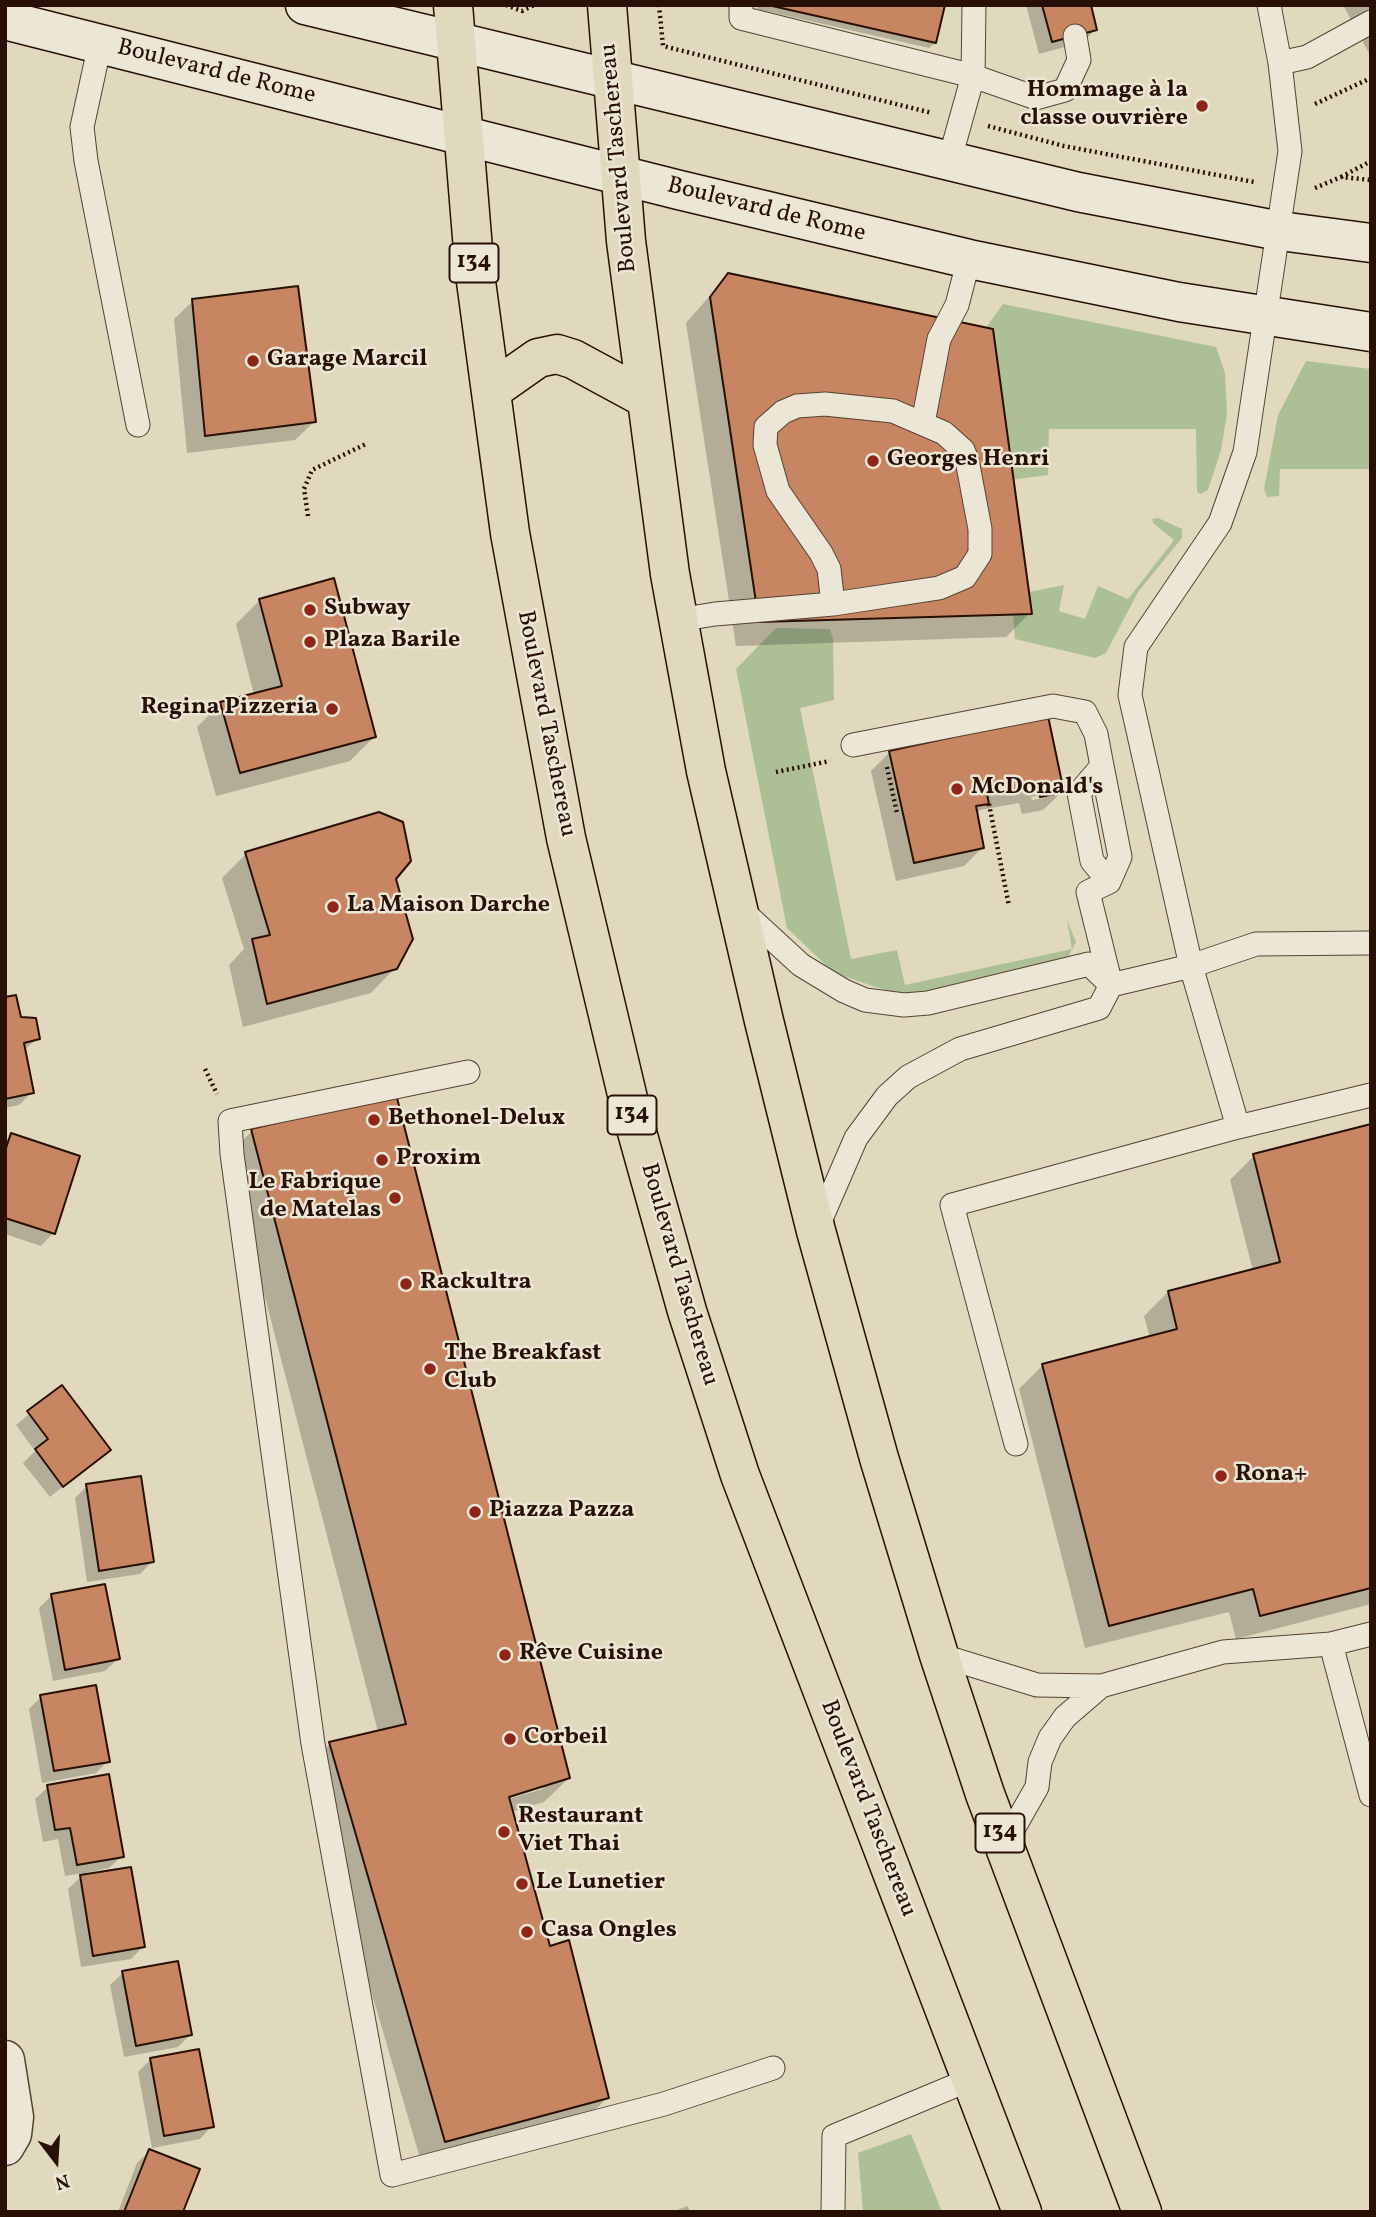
<!DOCTYPE html>
<meta charset="utf-8">
<style>
body{margin:0}
#map{position:relative;width:1376px;height:2217px;overflow:hidden;background:#e0d9be;font-family:Vollkorn,serif}
canvas{display:block}
.frame{position:absolute;inset:0;border:7px solid #281006;pointer-events:none}
.north{position:absolute;left:21px;top:2126px;width:70px;height:70px;-webkit-text-stroke:5px #ebe6d5;paint-order:stroke;rotate:163deg;font-size:19px;font-weight:700;line-height:28px;text-align:center;color:#281006}
.north::after{content:'';display:block;margin:auto;width:24px;height:32px;background:#281006;clip-path:polygon(50% 0,100% 100%,50% 72%,0 100%)}
</style>
<div id="map">
<canvas width="1376" height="2217"></canvas>
<div class="frame"></div>
<div class="north">N</div>
</div>
<script>
const context = document.querySelector('canvas').getContext('2d');
context.lineJoin = 'round';
function fillPath(path, color) { context.fillStyle = color; context.fill(path, 'evenodd'); }
const poly = rows => new Path2D(rows.map(r => 'M' + r).join(''));
function strokePath(path, color, width, dash) { context.strokeStyle = color; context.lineWidth = width; context.lineCap = dash ? 'butt' : 'round'; context.setLineDash(dash || []); context.stroke(path); }
function drawText(font, color, halo, rows, align = 'center') {
  context.font = font + ' Vollkorn,serif'; context.lineWidth = 5; context.setLineDash([]); context.textBaseline = 'middle'; context.strokeStyle = halo; context.fillStyle = color; for (const [text, x, y, turn = 0] of rows) {
    context.save(); context.translate(x, y); context.rotate((+turn || 0) * Math.PI / 180); context.textAlign = isNaN(turn) ? turn : align; if (halo) context.strokeText(text, 0, 0); context.fillText(text, 0, 0); context.restore();
  }
}
fillPath(poly([
 [1003,304,1216,347,1225,373,1227,414,1221,450,1208,490,1201,494,1197,492,1196,429,1049,429,1048,475,1002,481,957,368],
 [1306,361,1371,369,1371,469,1280,469,1279,496,1267,497,1264,489,1278,415],
 [1158,518,1182,529,1182,538,1138,592,1106,653,1095,658,1015,639,1013,614,1029,592,1064,585,1059,611,1085,619,1098,586,1128,599,1174,540,1153,523,1152,519],
 [776,628,830,629,833,639,834,700,800,708,851,959,897,950,905,985,1072,949,1067,920,1076,942,1067,959,921,993,894,993,834,973,787,928,736,669],
 [911,2134,942,2212,863,2212,858,2153]
]), '#adc095');
fillPath(poly([
 [758,5,943,5,935,43,929,48,757,9],
 [1026,5,1089,5,1095,30,1083,42,1039,54],
 [1343,5,1371,5,1371,57],
 [729,274,1030,613,1006,637,736,646,686,323],
 [193,301,314,422,295,440,187,453,174,319],
 [260,600,374,737,350,761,216,796,197,727,221,703,254,695,236,624],
 [1047,718,1062,792,1043,810,1022,814,1019,803,980,810,976,814,982,848,964,866,896,881,871,771,890,752],
 [1043,795,1043,798,1032,800,1031,797],
 [246,854,394,878,395,968,371,993,243,1027,229,965,244,949,222,878],
 [5,999,38,1038,23,1051,32,1092,19,1105,5,1108],
 [1371,1126,1371,1604,1236,1639,1229,1612,1085,1648,1019,1389,1043,1365,1150,1338,1144,1316,1168,1292,1253,1271,1230,1180,1254,1156],
 [252,1131,569,1778,544,1802,511,1812,548,1948,607,2098,583,2122,422,2165,306,1768,330,1744,378,1732,228,1155],
 [543,1785,543,1789,501,1801,500,1798],
 [11,1135,53,1233,41,1246,5,1234,5,1142],
 [61,1388,108,1450,50,1497,23,1463,35,1451,16,1425],
 [87,1486,152,1562,140,1574,87,1582,75,1498],
 [51,1596,118,1659,105,1671,53,1681,39,1608],
 [41,1697,108,1761,96,1773,42,1783,29,1709],
 [48,1787,122,1856,109,1868,85,1873,143,1947,131,1959,81,1967,68,1889,85,1873,65,1876,58,1839,43,1842,35,1799],
 [123,1973,190,2035,178,2047,124,2057,110,1985],
 [150,2060,212,2126,200,2139,152,2148,138,2072],
 [149,2151,182,2212,118,2212,137,2163],
 [688,2206,690,2212,671,2212]
]), '#0003');
const building = poly([
 [768,5,945,5,936,43,768,5],
 [1042,5,1091,5,1097,30,1052,42,1042,5],
 [728,273,993,329,1032,614,759,622,710,297,728,273],
 [298,286,316,422,205,436,192,299,298,286],
 [334,578,376,737,240,773,220,702,282,686,259,599,334,578],
 [1048,716,1064,792,1040,797,1038,785,987,794,989,804,976,806,984,848,914,863,889,751,1048,716],
 [379,812,403,822,411,861,396,879,413,939,397,969,267,1004,252,939,270,935,245,852,379,812],
 [16,995,21,1017,36,1018,40,1039,24,1043,34,1093,5,1099,5,997,16,995],
 [396,1094,570,1778,509,1797,550,1946,569,1940,609,2098,445,2142,329,1742,406,1724,251,1129,396,1094],
 [1371,1124,1371,1588,1260,1616,1253,1589,1109,1626,1042,1364,1177,1329,1168,1291,1280,1262,1253,1154,1371,1124],
 [11,1133,80,1156,55,1234,5,1218,5,1151,11,1133],
 [62,1385,111,1450,63,1487,35,1449,48,1439,27,1411,62,1385],
 [141,1476,154,1562,99,1571,86,1484,141,1476],
 [105,1584,120,1659,65,1670,51,1594,105,1584],
 [96,1685,110,1762,54,1771,40,1695,96,1685],
 [109,1774,124,1857,77,1865,70,1828,55,1830,47,1785,109,1774],
 [131,1867,145,1947,93,1956,80,1875,131,1867],
 [178,1961,192,2035,136,2046,122,1971,178,1961],
 [199,2049,214,2127,164,2136,150,2058,199,2049],
 [149,2149,200,2169,183,2212,124,2212,149,2149]
]);
fillPath(building, '#c78561');
strokePath(building, '#281006', 2);
const service = poly([
 [741,5,741,18,973,76,1036,98,1065,90,1079,60,1075,36],
 [100,44,82,127,86,161,138,425],
 [1280,63,1307,57,1371,22],
 [949,162,973,76,974,5],
 [923,423,939,339,957,305,969,259],
 [678,620,715,614,833,604,840,603,939,588,965,577,980,554,980,529,967,460,963,450,944,433,893,411,825,404,797,406,783,412,766,427,765,445,778,491,821,553,829,569,833,604],
 [1102,766,1120,857,1109,882],
 [739,908,801,965,844,991,865,1000,904,1005,928,1003,1089,964,1111,985],
 [1111,985,1191,966,1256,944,1371,943],
 [468,1072,230,1121,232,1154,313,1744,392,2175,664,2104,773,2068],
 [1238,1127,1191,966,1130,695,1136,647,1220,523,1245,452,1290,151,1280,63,1269,5],
 [817,1228,856,1138,887,1096,908,1077,960,1049,1099,1008,1111,985,1088,892,1109,882,1092,861,1079,793,1102,766,1096,734,1085,712,1053,706,853,745],
 [1016,1444,952,1205,1238,1127,1371,1095],
 [1331,1644,1371,1795],
 [939,1655,1037,1685,1101,1686,1223,1652,1331,1644,1371,1634],
 [1004,1845,1037,1787,1040,1762,1050,1738,1065,1717,1101,1686],
 [833,2212,834,2136,969,2080]
]);
const minor = poly([
 [5,2060,14,2117,12,2134,5,2146]
]);
const secondary = poly([
 [305,5,1078,192,1280,231,1371,243],
 [5,20,679,190,969,259,1179,302,1371,332]
]);
const primary = poly([
 [453,5,475,274,510,533,566,838,630,1107,687,1311,740,1475,1022,2212],
 [607,5,626,241,670,574,706,771,764,1021,816,1231,879,1458,939,1655,985,1794,1142,2212],
 [491,391,538,358,557,354,573,359,645,398]
]);
strokePath(service, '#564234', 25);
strokePath(minor, '#564234', 41);
strokePath(secondary, '#281006', 41);
strokePath(primary, '#281006', 41);
strokePath(poly([
 [506,5,522,11,534,5],
 [659,5,663,46,932,113],
 [1315,104,1371,78],
 [988,126,1064,146,1254,182],
 [1341,177,1371,161],
 [1315,188,1341,177,1371,180],
 [308,516,304,489,312,470,368,443],
 [887,767,897,813],
 [776,772,830,761],
 [989,804,1009,906],
 [205,1069,217,1094]
]), '#281006', 4.5, [2, 3.5]);
strokePath(service, '#ebe6d5', 23);
strokePath(minor, '#ebe6d5', 38);
strokePath(secondary, '#ebe6d5', 38);
strokePath(primary, '#e0d9be', 38);
for (const [x, y, r, color] of [
 [1202,106,7,"#8f2418"],
 [253,361,7,"#8f2418"],
 [873,461,7,"#8f2418"],
 [310,610,7,"#8f2418"],
 [310,642,7,"#8f2418"],
 [332,709,7,"#8f2418"],
 [957,789,7,"#8f2418"],
 [333,907,7,"#8f2418"],
 [374,1120,7,"#8f2418"],
 [382,1160,7,"#8f2418"],
 [395,1198,7,"#8f2418"],
 [406,1284,7,"#8f2418"],
 [430,1369,7,"#8f2418"],
 [1221,1476,7,"#8f2418"],
 [475,1512,7,"#8f2418"],
 [505,1655,7,"#8f2418"],
 [510,1739,7,"#8f2418"],
 [504,1832,7,"#8f2418"],
 [522,1884,7,"#8f2418"],
 [527,1932,7,"#8f2418"]
]) { const dot = new Path2D(); dot.arc(x, y, r, 0, 2 * Math.PI); context.fillStyle = color; context.fill(dot); strokePath(dot, '#ebe6d5', 2.5); }
for (const [x, y, w] of [
 [474,263,49],
 [632,1115,49],
 [1000,1833,49]
]) { const box = new Path2D(); box.roundRect(x - w / 2, y - 19.5, w, 39, 5); context.fillStyle = '#ebe6d5'; context.fill(box); strokePath(box, '#281006', 2); }
drawText('bold 23px', '#281006', null, [
 ["134",474,263],
 ["134",632,1115],
 ["134",1000,1833]
]);
drawText('24px', '#281006', '#ebe6d5', [
 ["Boulevard de Rome",216,73,14],
 ["Boulevard Taschereau",620,158,-95],
 ["Boulevard de Rome",766,211,14],
 ["Boulevard Taschereau",545,724,79],
 ["Boulevard Taschereau",678,1275,74],
 ["Boulevard Taschereau",867,1809,69]
]);
drawText('bold 24px', '#281006', '#ebe6d5', [
 ["Hommage à la",1188,92,"right"],
 ["classe ouvrière",1188,120,"right"],
 ["Garage Marcil",267,361],
 ["Georges Henri",887,461],
 ["Subway",324,610],
 ["Plaza Barile",324,642],
 ["Regina Pizzeria",318,709,"right"],
 ["McDonald's",971,789],
 ["La Maison Darche",347,907],
 ["Bethonel-Delux",388,1120],
 ["Proxim",396,1160],
 ["Le Fabrique",381,1184,"right"],
 ["de Matelas",381,1212,"right"],
 ["Rackultra",420,1284],
 ["The Breakfast",444,1355],
 ["Club",444,1383],
 ["Rona+",1235,1476],
 ["Piazza Pazza",489,1512],
 ["Rêve Cuisine",519,1655],
 ["Corbeil",524,1739],
 ["Restaurant",518,1818],
 ["Viet Thai",518,1846],
 ["Le Lunetier",536,1884],
 ["Casa Ongles",541,1932]
], 'left');
</script>
